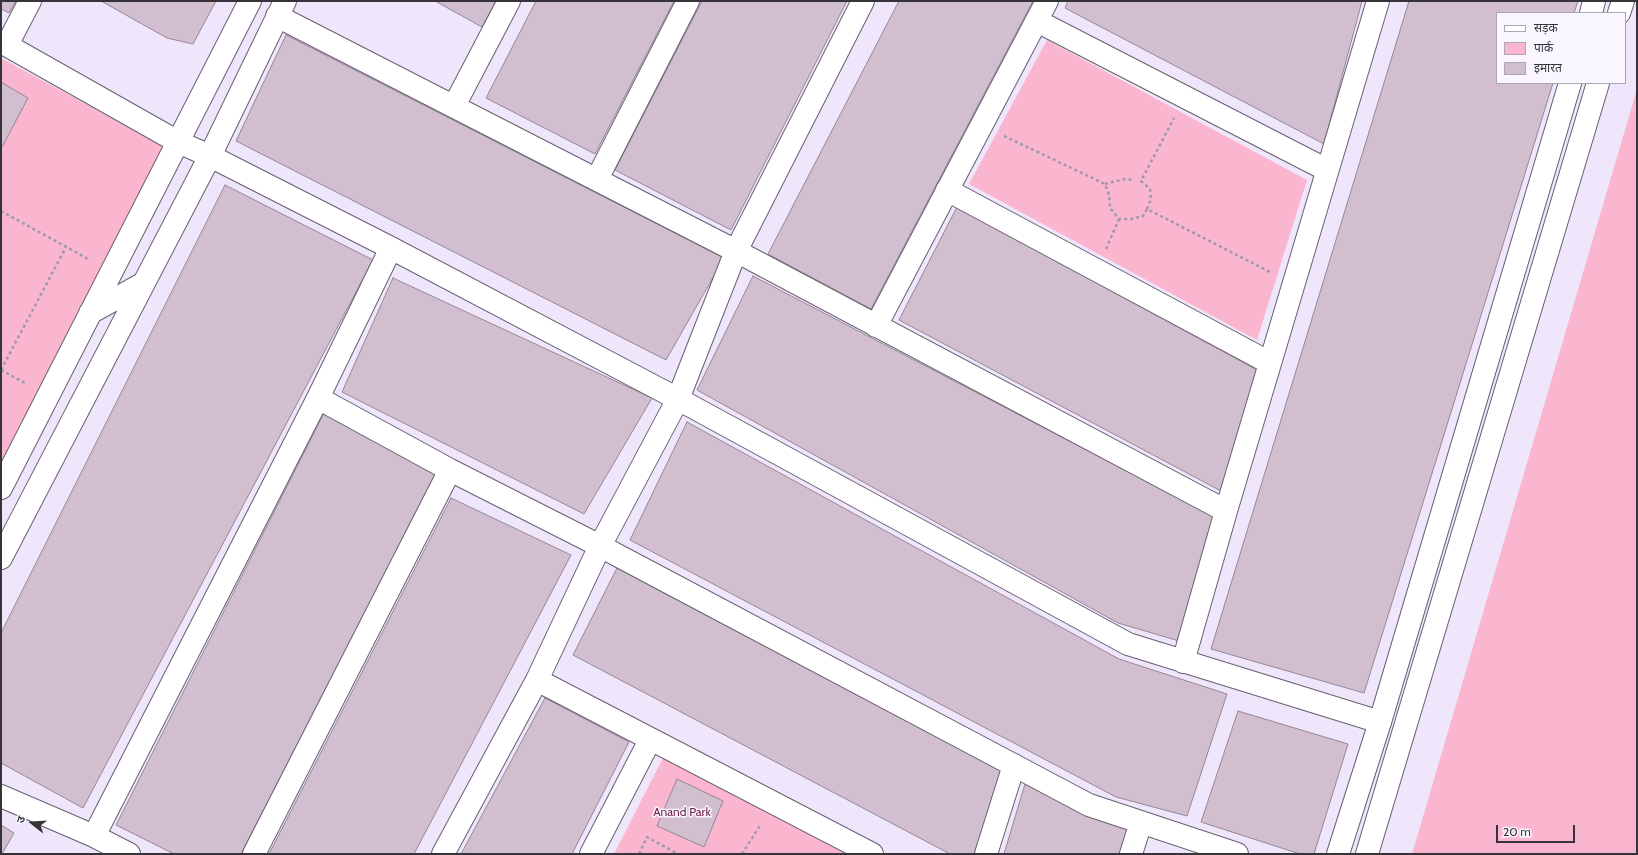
<!DOCTYPE html>
<meta charset="utf-8">
<style>
body{margin:0}
#map{position:relative;width:1638px;height:855px;overflow:hidden;background:#efe6fc;font-family:Cabin,"Noto Sans Devanagari",sans-serif}
canvas{display:block}
.frame{position:absolute;inset:0;border:2px solid #36333b;pointer-events:none}
.legend{position:absolute;left:1496px;top:12px;width:130px;height:72px;box-sizing:border-box;background:#faf6ff;border:1px solid #aca8b1;margin:0;padding:5px 7px;list-style:none;font-size:12px;color:#36333b}
.legend li{display:flex;align-items:center;gap:8px;height:20px}
.legend b{width:20px;border:1px solid #aca8b1}
.north{position:absolute;left:12px;top:803px;width:40px;height:40px;-webkit-text-stroke:3px #faf6ff;paint-order:stroke;rotate:287deg;font-size:11px;font-weight:700;line-height:16px;text-align:center;color:#36333b}
.north::after{content:'';display:block;margin:auto;width:14px;height:18px;background:#36333b;clip-path:polygon(50% 0,100% 100%,50% 72%,0 100%)}
.scale{position:absolute;left:1496px;top:825px;width:79px;height:18px;box-sizing:border-box;border:2px solid #36333b;border-top:0;padding-left:5px;font-size:12px;line-height:14px;white-space:nowrap;color:#36333b;-webkit-text-stroke:3px #faf6ff;paint-order:stroke}
</style>
<div id="map">
<canvas width="1638" height="855"></canvas>
<div class="frame"></div>
<ul class="legend">
<li><b style="height:5px;background:#fff"></b>सड़क</li>
<li><b style="height:11px;background:#fab6ce"></b>पार्क</li>
<li><b style="height:11px;background:#d1bfcf"></b>इमारत</li>
</ul>
<div class="north">उ</div>
<div class="scale">20 m</div>
</div>
<script>
const context = document.querySelector('canvas').getContext('2d');
context.lineJoin = 'round';
function fillPath(path, color) { context.fillStyle = color; context.fill(path, 'evenodd'); }
const poly = rows => new Path2D(rows.map(r => 'M' + r).join(''));
function strokePath(path, color, width, dash) { context.strokeStyle = color; context.lineWidth = width; context.lineCap = dash ? 'butt' : 'round'; context.setLineDash(dash || []); context.stroke(path); }
function drawText(font, color, halo, rows, align = 'center') {
  context.font = font + ' Cabin,sans-serif'; context.lineWidth = 3; context.setLineDash([]); context.textBaseline = 'middle'; context.strokeStyle = halo; context.fillStyle = color; for (const [text, x, y, turn = 0] of rows) {
    context.save(); context.translate(x, y); context.rotate((+turn || 0) * Math.PI / 180); context.textAlign = isNaN(turn) ? turn : align; if (halo) context.strokeText(text, 0, 0); context.fillText(text, 0, 0); context.restore();
  }
}
fillPath(poly([
 [1047,40,1307,180,1257,340,969,184],
 [1,58,165,147,3,458,1,457],
 [1637,89,1637,854,1412,854],
 [664,756,854,854,614,854]
]), '#fab6ce');
const building = poly([
 [1,1,16,1,9,13,1,9,1,1],
 [101,1,216,1,193,44,167,38,101,1],
 [435,1,496,1,482,27,435,1],
 [536,1,674,1,595,154,486,98,536,1],
 [702,1,847,1,731,230,615,170,702,1],
 [899,1,1033,1,871,309,768,254,899,1],
 [1068,1,1362,1,1324,144,1065,8,1068,1],
 [1409,1,1578,1,1574,13,1497,13,1497,83,1553,83,1364,693,1211,649,1409,1],
 [286,35,724,258,666,360,236,141,286,35],
 [1,82,28,98,1,149,1,82],
 [225,185,373,260,83,808,1,763,1,633,225,185],
 [957,207,1257,370,1221,491,899,320,957,207],
 [753,276,1215,517,1179,641,1118,623,697,390,753,276],
 [393,278,652,398,584,514,342,392,393,278],
 [324,413,437,474,241,854,174,854,116,825,324,413],
 [687,422,1119,659,1227,694,1187,816,1116,797,630,540,687,422],
 [451,498,571,555,414,854,269,854,451,498],
 [617,568,1002,771,974,854,950,854,573,655,617,568],
 [545,698,629,742,572,854,461,854,545,698],
 [1238,711,1348,744,1314,854,1300,854,1201,822,1238,711],
 [677,779,723,801,704,847,657,826,677,779],
 [1025,784,1085,814,1128,828,1120,854,1004,854,1025,784],
 [1,825,14,833,2,854,1,854,1,825]
]);
fillPath(building, '#d1bfcf');
strokePath(building, '#968695', 1);
const minor = poly([
 [277,16,736,251,1226,511],
 [1037,21,1327,170],
 [1,42,178,142,210,156,391,248,678,399,1128,644,1380,722],
 [7,45,30,1],
 [454,106,509,1],
 [597,179,688,1],
 [947,190,1270,363],
 [90,313,144,283],
 [876,326,1047,1],
 [318,398,450,470,600,546,1089,805,1237,854],
 [1,488,250,1],
 [1,558,210,156,285,1],
 [1183,662,1226,511,1378,1],
 [537,680,872,854],
 [1,796,94,836,129,854],
 [94,836,318,398,391,248],
 [254,854,450,470],
 [443,854,537,680,600,546,678,399,736,251,863,1],
 [591,854,650,740],
 [986,854,1014,765],
 [1131,854,1141,822]
]);
const tertiary = poly([
 [1591,13,1594,1],
 [1619,13,1623,1],
 [1338,854,1380,722,1570,83],
 [1367,854,1598,83]
]);
strokePath(minor, '#675f71', 24);
strokePath(tertiary, '#675f71', 24);
strokePath(poly([
 [1004,136,1105,184,1109,195,1110,208,1119,219,1131,219,1143,216,1147,209,1272,273],
 [1105,184,1125,179,1134,180],
 [1147,209,1151,199,1150,189,1141,181,1174,118],
 [1,211,90,260],
 [1106,249,1119,219],
 [1,370,66,247],
 [1,370,27,384],
 [639,854,647,837,678,854],
 [742,854,761,824]
]), '#a099a9', 2.5, [3, 3]);
strokePath(minor, '#fff', 22);
strokePath(tertiary, '#fff', 22);
drawText('12px', '#701e44', '#faf6ff', [
 ["Anand Park",682,812]
]);
</script>
